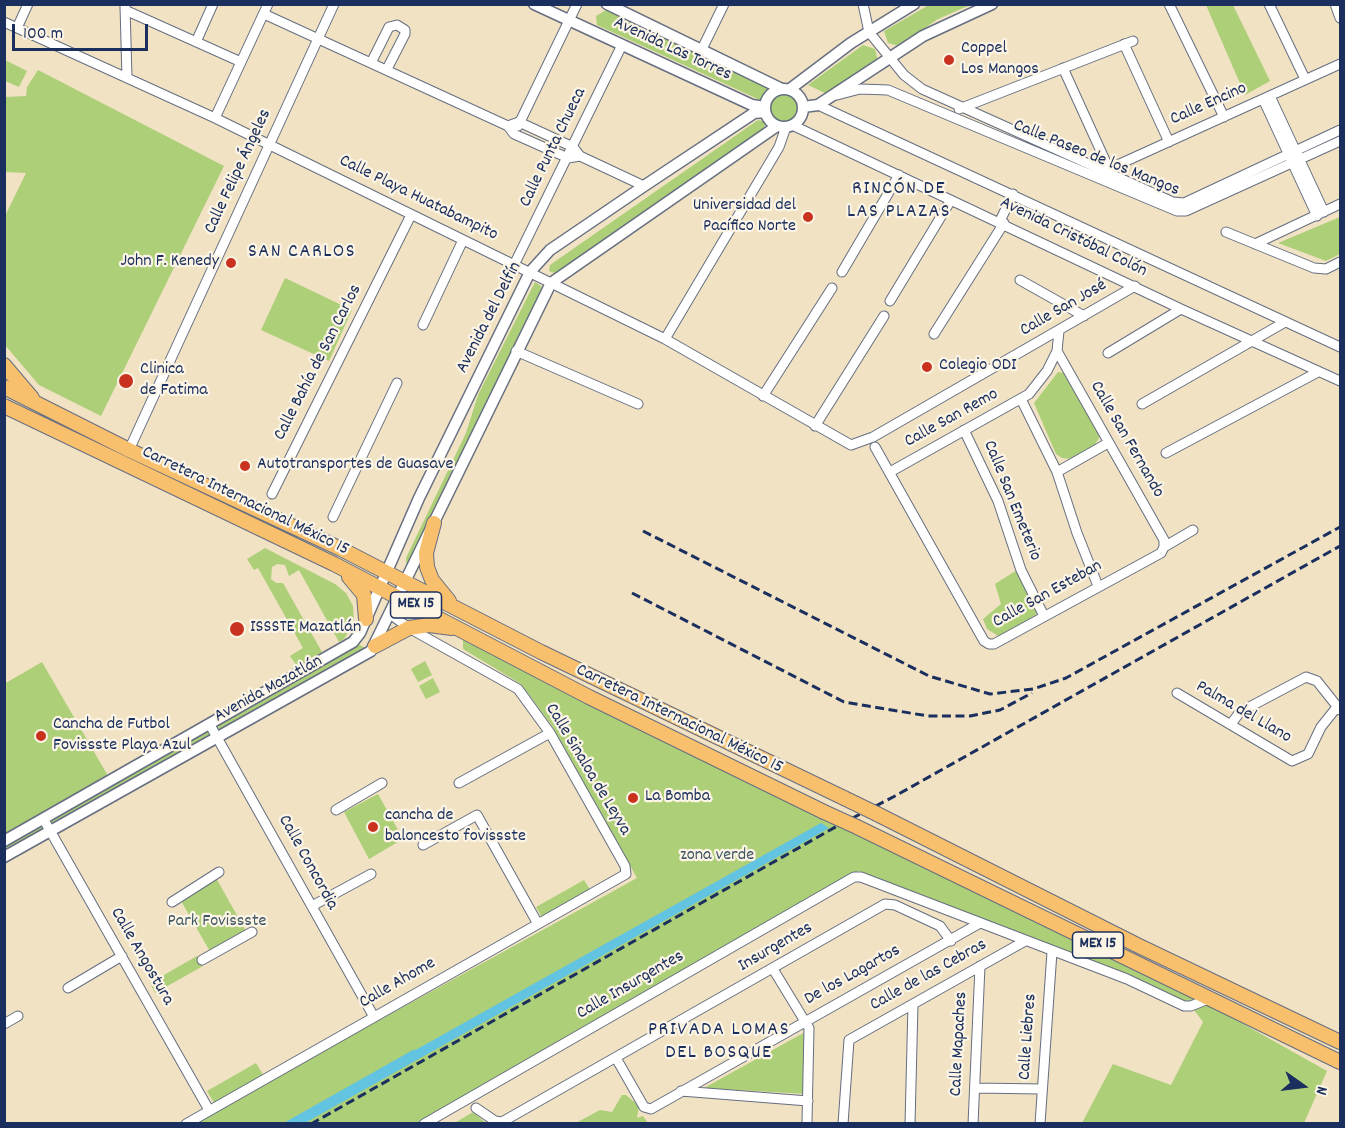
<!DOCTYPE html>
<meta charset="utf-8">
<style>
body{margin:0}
#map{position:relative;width:1345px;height:1128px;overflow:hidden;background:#f0e2c3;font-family:Dekko,sans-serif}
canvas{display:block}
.frame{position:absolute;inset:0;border:6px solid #1b2f5e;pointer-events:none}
.north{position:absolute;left:1273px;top:1056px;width:60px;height:60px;-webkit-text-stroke:4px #fcf5e5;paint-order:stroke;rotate:104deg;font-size:16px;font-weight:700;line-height:24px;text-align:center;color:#1b2f5e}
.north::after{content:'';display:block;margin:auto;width:21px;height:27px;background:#1b2f5e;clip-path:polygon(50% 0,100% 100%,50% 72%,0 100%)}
.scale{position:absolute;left:12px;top:24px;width:136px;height:27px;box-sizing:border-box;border:3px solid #1b2f5e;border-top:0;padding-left:8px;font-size:18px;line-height:21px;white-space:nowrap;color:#1b2f5e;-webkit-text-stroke:4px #fcf5e5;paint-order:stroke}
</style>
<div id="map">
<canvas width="1345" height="1128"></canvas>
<div class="frame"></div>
<div class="north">N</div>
<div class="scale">100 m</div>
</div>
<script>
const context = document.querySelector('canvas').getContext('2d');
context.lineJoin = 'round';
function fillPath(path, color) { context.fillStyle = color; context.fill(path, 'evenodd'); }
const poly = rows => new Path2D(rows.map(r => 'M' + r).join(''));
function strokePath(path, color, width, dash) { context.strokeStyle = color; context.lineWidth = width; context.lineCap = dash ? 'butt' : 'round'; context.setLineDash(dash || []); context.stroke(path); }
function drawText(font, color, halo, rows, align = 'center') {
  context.font = font + ' Dekko,sans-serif'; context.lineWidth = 4.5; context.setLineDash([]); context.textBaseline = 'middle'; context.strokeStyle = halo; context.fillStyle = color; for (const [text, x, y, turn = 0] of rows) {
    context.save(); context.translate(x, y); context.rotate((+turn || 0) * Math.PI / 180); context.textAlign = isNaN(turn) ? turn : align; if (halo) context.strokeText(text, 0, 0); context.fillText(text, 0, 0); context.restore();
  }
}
fillPath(poly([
 [929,5,970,5,938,19,899,46,888,43,884,31],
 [1206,5,1233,5,1270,81,1245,95],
 [606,10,769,86,769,93,760,100,597,25,596,16],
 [863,45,875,49,878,61,827,94,808,85],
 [5,60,27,71,19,87,5,81],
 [38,70,224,166,101,416,39,385,5,345,5,216,26,173,5,172,5,97,26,96,27,87],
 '767 107a15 15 0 1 1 30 0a15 15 0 1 1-30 0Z',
 [758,120,766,122,763,130,563,269,554,273,549,271,550,265],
 [1340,217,1340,254,1326,261,1278,243],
 [285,278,352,310,329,361,261,330],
 [535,282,542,287,526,324,410,562,406,564,406,558,466,433,478,395],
 [1058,372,1065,373,1102,433,1094,446,1071,459,1062,458,1056,454,1034,403],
 [265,548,335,584,346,593,353,606,354,623,344,639,339,642,299,570,289,576,285,565,277,564,272,567,271,579,276,583,283,583,322,652,297,666,290,656,303,648,258,568,254,570,247,559],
 [1017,570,1037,613,1033,619,1000,637,987,629,983,619,1001,604,995,584],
 [463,640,474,643,1206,1003,1327,1071,1304,1123,1082,1123,1113,1064,1171,1085,1203,1022,1191,1006,859,871,419,1123,191,1124,637,878,553,727,521,684,463,649],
 [356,643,367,649,5,854,4,842],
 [425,661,432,675,418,682,411,669],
 [42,662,108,776,5,834,4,684],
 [433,678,440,692,426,699,419,686],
 [378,794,403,839,369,859,344,812],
 [216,878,247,933,212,955,180,899],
 [584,880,591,891,543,919,536,907],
 [197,956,203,966,155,993,150,983],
 [807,1031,806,1094,704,1088],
 [256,1063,265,1078,216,1106,207,1091],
 [622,1095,626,1095,639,1106,637,1118,643,1116,648,1123,574,1124,600,1110,612,1112],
 [473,1112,486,1123,453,1124]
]), '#accf78');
fillPath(poly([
 [821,823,829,828,305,1123,285,1123]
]), '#63c4e1');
strokePath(poly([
 [285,1124,414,1051]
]), '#63c4e1', 3);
const minor = poly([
 [863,4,869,32,904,75,922,89,1173,202,1184,203,1340,130],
 [1169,4,1224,117],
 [1269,4,1305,79],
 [1335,4,1340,18],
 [125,6,127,78],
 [125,10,241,62],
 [264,14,508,126,514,134,568,158,580,156],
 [4,22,215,118,665,339,851,445,873,437,1135,286],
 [17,28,28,4],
 [196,42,213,4],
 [1124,44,1169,142],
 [702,49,724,4],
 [371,63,389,27,397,25,405,30,405,34,387,69],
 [1063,68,1109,169],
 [837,95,860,89,888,90,1177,211,1186,211,1340,141],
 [1270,96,1324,212],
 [1263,99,1317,216],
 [818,105,1340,347],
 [959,109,1133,41],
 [215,118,268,4],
 [792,125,1181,309,1340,381],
 [508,126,519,122,573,147,580,156,644,186],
 [518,126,577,4],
 [1102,172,1340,64],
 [1000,221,1013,194],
 [1226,232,1314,268,1326,269,1340,262],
 [1255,244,1340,204],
 [514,265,622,45],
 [842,272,899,175],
 [1020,280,1084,316],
 [890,301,951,200],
 [423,325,463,240],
 [934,334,1004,223],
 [665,339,779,147,786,127],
 [516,351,638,404],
 [1057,351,1164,540,1164,547],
 [1108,353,1181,309],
 [763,396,832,288],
 [1021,399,1057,472,1077,533,1098,586],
 [1142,404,1285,322],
 [815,426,884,316],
 [964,430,998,501,1021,570,1044,616],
 [875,447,984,641,989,644,994,644,1161,553,1164,547,1193,530],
 [129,450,334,4],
 [1166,453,1318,372],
 [890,472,1029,394,1047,371,1057,351,1059,331],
 [1057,472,1108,443],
 [272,494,411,215],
 [333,517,397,383],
 [1177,693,1292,761,1308,754,1321,727,1337,707],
 [1231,724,1240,712,1306,677,1317,681,1340,710],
 [210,725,374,1017],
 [459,783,550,733],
 [336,810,382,783],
 [44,820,209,1110],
 [423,845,477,815,538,924],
 [172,902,219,872],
 [312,906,371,874],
 [202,960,252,932],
 [773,969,809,1028,807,1122],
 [68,988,122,956],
 [4,1024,18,1016],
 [616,1058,644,1107,651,1109,980,923],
 [975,1088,1042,1089],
 [681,1091,808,1101],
 [476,1108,495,1121,502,1122,885,904,895,905,940,926,951,941],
 [186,1124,626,874,625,866,550,733,518,689,409,628,390,614],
 [424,1124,854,877,861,877,1127,979,1184,1006,1191,1006,1208,999],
 [843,1124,849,1040,1025,941],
 [910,1124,913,1004],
 [973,1124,980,966],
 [1040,1124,1052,952]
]);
const tertiary = poly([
 [534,4,752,105,765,107],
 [607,4,782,89],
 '765 108a19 19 0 1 1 38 0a19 19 0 1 1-38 0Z',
 [790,89,851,43,914,4],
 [803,107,818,105,923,36,992,4],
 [4,841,353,642,360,633,419,498,530,272,550,250,644,186,754,113,765,112],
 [4,857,371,651,551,283,777,126]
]);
const primary = poly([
 [4,365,32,398],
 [4,387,129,450,341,549,541,652,844,798],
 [4,406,334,564,589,697,824,812],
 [434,523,426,553,427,567,432,580,449,601],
 [349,577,364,595,366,619],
 [375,646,409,628,429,625,452,628],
 [877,814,1139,946,1340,1042],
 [857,827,1340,1062]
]);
strokePath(minor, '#666e81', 11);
strokePath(tertiary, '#666e81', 13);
strokePath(primary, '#666e81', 16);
strokePath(minor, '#fff', 9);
strokePath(tertiary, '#fff', 10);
strokePath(primary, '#f8bf6c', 14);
strokePath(poly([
 [643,531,929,676,990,694,1033,689,1066,678,1340,527],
 [632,593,844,702,928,716,970,716,1000,710,1032,693],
 [311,1124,839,825,895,796,1340,546]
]), '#1b2f5e', 3, [9, 4.5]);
const primaryBridge = poly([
 [844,798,877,814],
 [824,812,857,827]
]);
strokePath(primaryBridge, '#666e81', 16, []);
strokePath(primaryBridge, '#f8bf6c', 14);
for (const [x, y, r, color] of [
 [949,60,6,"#c8321e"],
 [808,217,6,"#c8321e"],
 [231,263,6,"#c8321e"],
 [927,367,6,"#c8321e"],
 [126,381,8,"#c8321e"],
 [245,466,6,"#c8321e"],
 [237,629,8,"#c8321e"],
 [41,736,6,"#c8321e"],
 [633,798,6,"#c8321e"],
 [373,827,6,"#c8321e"]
]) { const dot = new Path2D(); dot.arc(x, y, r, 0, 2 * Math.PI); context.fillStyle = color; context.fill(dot); strokePath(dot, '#fcf5e5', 2); }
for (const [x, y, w] of [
 [416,605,51],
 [1098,945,51]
]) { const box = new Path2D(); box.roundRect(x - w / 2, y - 13, w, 26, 4.5); context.fillStyle = '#fcf5e5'; context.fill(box); strokePath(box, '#1b2f5e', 1.5); }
drawText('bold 16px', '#1b2f5e', null, [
 ["MEX 15",416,605],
 ["MEX 15",1098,945]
]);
drawText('18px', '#1b2f5e', '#fcf5e5', [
 ["Avenida Las Torres",672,50,25],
 ["Calle Encino",1209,105,-24],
 ["Calle Punta Chueca",554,148,-64],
 ["Calle Paseo de los Mangos",1096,159,22],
 ["Calle Felipe Ángeles",239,172,-65],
 ["Calle Playa Huatabampito",418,199,26],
 ["Avenida Cristóbal Colón",1073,238,26],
 ["Calle San José",1064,309,-30],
 ["Avenida del Delfín",490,318,-63],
 ["Calle Bahía de San Carlos",319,363,-63],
 ["Calle San Remo",952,419,-29],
 ["Calle San Fernando",1126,440,60],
 ["Calle San Emeterio",1011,501,68],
 ["Carretera Internacional México 15",245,502,26],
 ["Calle San Esteban",1048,595,-29],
 ["Avenida Mazatlán",269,690,-29],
 ["Palma del Llano",1243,713,30],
 ["Carretera Internacional México 15",679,720,26],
 ["Calle Sinaloa de Leyva",587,770,59],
 ["Calle Concordia",307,863,61],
 ["Insurgentes",776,948,-30],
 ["Calle Angostura",141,957,60],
 ["De los Lagartos",853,976,-29],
 ["Calle de las Cebras",929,976,-29],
 ["Calle Ahome",398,984,-30],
 ["Calle Insurgentes",631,986,-30],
 ["Calle Liebres",1029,1037,-86],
 ["Calle Mapaches",960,1044,-87]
]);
drawText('18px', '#1b2f5e', '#fcf5e5', [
 ["Coppel",961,50],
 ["Los Mangos",961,71],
 ["Universidad del",796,207,"right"],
 ["Pacífico Norte",796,228,"right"],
 ["John F. Kenedy",219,263,"right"],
 ["Colegio ODI",939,367],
 ["Clinica",140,371],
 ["de Fatima",140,392],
 ["Autotransportes de Guasave",257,466],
 ["ISSSTE Mazatlán",250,629],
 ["Cancha de Futbol",53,726],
 ["Fovissste Playa Azul",53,747],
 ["La Bomba",645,798],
 ["cancha de",385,817],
 ["baloncesto fovissste",385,838]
], 'left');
drawText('18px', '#3f5764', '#fcf5e5', [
 ["zona verde",717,857],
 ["Park Fovissste",217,923]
]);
context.letterSpacing = '1.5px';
drawText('20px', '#1b2f5e', '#fcf5e5', [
 ["RINCÓN DE",899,190],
 ["LAS PLAZAS",899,213],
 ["SAN CARLOS",302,253],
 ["PRIVADA LOMAS",719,1031],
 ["DEL BOSQUE",719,1054]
]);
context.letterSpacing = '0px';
</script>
